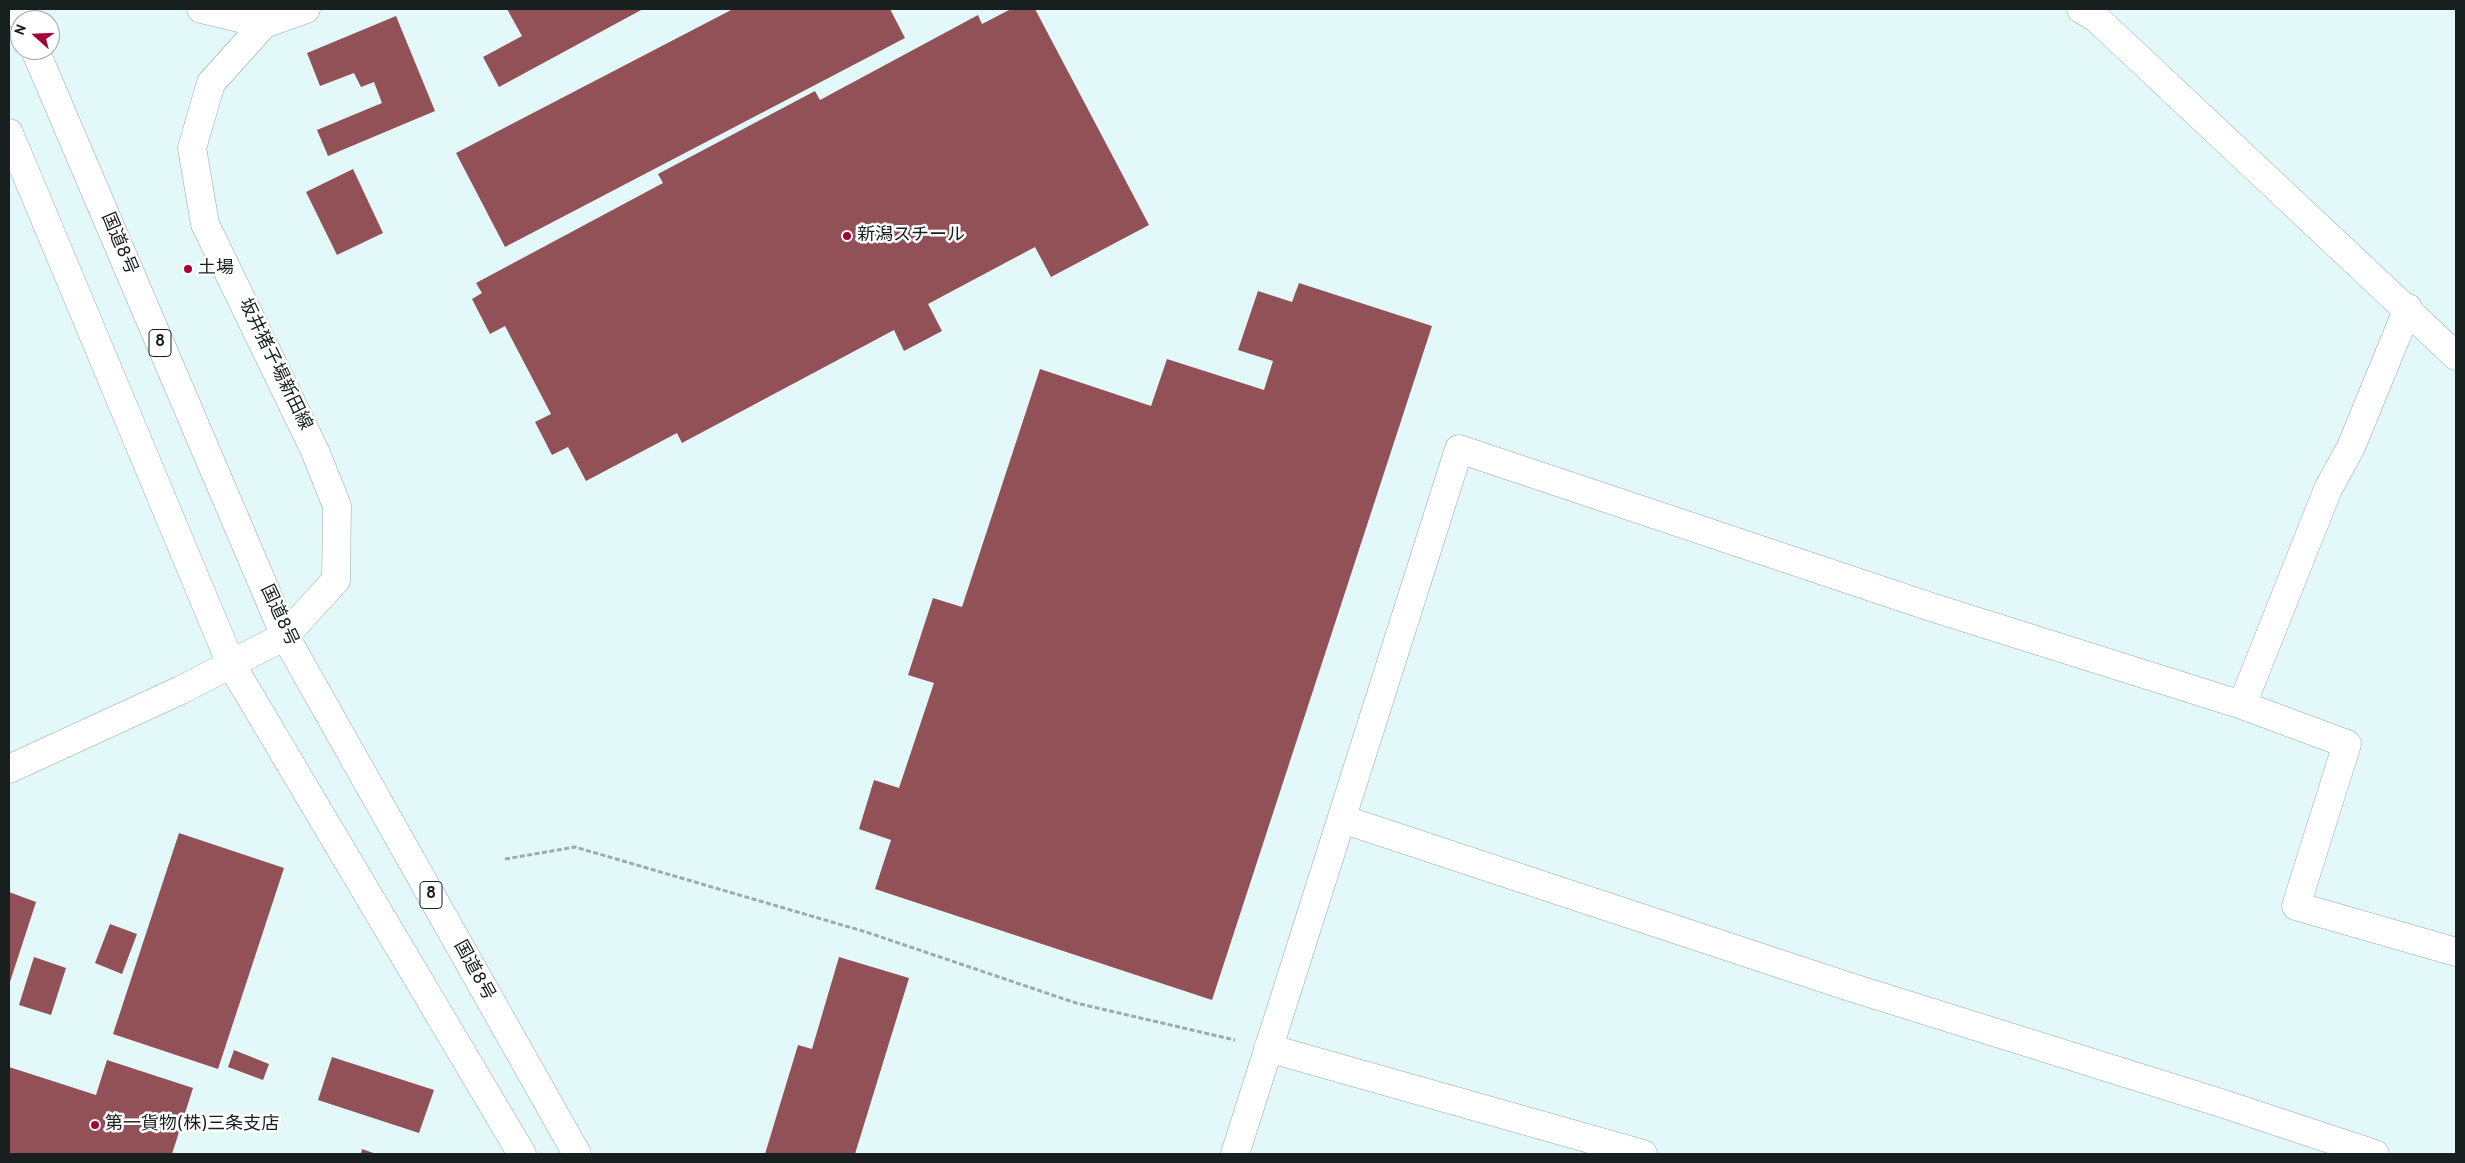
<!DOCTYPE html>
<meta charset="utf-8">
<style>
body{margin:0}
#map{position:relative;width:2465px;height:1163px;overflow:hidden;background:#e3f9f9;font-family:Overpass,sans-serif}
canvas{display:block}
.frame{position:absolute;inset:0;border:10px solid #171f1f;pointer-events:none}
.north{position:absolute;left:10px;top:10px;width:50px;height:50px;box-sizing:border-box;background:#fff;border:1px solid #a2a5a5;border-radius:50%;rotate:290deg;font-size:14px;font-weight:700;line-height:20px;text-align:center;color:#171f1f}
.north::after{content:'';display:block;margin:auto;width:18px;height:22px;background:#a20237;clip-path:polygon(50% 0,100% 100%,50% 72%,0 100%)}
</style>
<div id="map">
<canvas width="2465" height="1163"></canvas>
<div class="frame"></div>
<div class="north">N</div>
</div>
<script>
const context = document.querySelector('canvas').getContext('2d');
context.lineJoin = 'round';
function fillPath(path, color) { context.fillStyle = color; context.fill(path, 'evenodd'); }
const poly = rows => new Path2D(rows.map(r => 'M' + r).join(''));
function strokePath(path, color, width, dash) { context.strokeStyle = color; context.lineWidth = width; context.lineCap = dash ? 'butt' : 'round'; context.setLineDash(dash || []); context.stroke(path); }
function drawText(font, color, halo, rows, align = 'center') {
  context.font = font + ' Overpass,"Noto Sans JP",sans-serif'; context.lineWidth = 5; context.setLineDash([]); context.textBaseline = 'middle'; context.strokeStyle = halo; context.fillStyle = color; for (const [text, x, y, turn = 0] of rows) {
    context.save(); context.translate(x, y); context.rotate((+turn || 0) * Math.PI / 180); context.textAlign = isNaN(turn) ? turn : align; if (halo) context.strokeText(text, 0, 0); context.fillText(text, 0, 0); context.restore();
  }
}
fillPath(poly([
 [507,9,643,9,499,87,483,57,522,36],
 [733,9,890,9,905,38,505,247,456,153],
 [1011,9,1035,9,1149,225,1051,277,1035,247,928,304,942,331,904,351,894,330,682,443,677,433,586,481,568,447,552,455,535,422,551,414,505,326,490,334,472,299,482,293,476,283,663,183,658,174,815,91,820,100,978,15,982,24],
 [396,16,435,111,328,156,317,130,382,103,374,82,361,87,354,73,320,86,307,53],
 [353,169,383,233,337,255,306,192],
 [1299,283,1432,326,1212,1000,875,889,891,840,859,829,874,780,899,788,934,683,908,675,933,598,962,607,1040,369,1151,406,1167,359,1264,390,1273,361,1238,350,1258,291,1292,302],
 [179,833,284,868,218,1069,113,1034],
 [9,892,36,902,9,985],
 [110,924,137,934,122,974,95,963],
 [34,957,66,968,51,1015,19,1005],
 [839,957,909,978,855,1154,765,1154,798,1045,812,1049],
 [234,1050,269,1064,263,1080,228,1067],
 [332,1057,434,1090,419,1133,318,1100],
 [107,1060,193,1088,172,1154,9,1154,9,1067,96,1095],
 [362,1149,376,1154,361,1154]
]), '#925157');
const minor = poly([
 [201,9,264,24],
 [2081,9,2096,18,2456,356],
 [2242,705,2328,489,2351,447,2408,308],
 [9,769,181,690,231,664],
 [1342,819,1850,987,2224,1104,2375,1154],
 [1268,1048,1643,1154],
 [1235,1154,1459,449,1931,607,2242,705,2347,744,2296,906,2456,952]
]);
const tertiary = poly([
 [231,664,285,636]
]);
const secondary = poly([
 [285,636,336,580,337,506,315,451,205,224,192,148,211,83,264,24,306,9]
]);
const trunk = poly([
 [18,9,23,20],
 [35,50,285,636,577,1154],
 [9,133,231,664,522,1154]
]);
strokePath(minor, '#95a9aa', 29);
strokePath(tertiary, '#95a9aa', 29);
strokePath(secondary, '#95a9aa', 29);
strokePath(trunk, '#95a9aa', 29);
strokePath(poly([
 [505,859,575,847,866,932,1076,1003,1235,1040]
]), '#9aabab', 3, [5, 2.5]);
strokePath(minor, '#fff', 28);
strokePath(tertiary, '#fff', 28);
strokePath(secondary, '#fff', 28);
strokePath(trunk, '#fff', 28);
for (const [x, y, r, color] of [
 [847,236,5,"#a20237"],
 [188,269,5,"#a20237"],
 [95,1125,5,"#a20237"]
]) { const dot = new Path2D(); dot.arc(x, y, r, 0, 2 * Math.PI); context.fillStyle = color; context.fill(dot); strokePath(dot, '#fff', 2); }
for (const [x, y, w] of [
 [160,343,22],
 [431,895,22]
]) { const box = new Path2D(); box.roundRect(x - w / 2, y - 13.5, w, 27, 4); context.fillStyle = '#fff'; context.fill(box); strokePath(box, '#171f1f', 1); }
drawText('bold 16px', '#171f1f', null, [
 ["8",160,343],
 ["8",431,895]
]);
drawText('18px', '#171f1f', '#fff', [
 ["新潟スチール",857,236],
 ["土場",198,269],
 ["第一貨物(株)三条支店",105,1125]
], 'left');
drawText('18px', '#171f1f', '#fff', [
 ["国道8号",118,244,67],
 ["坂井猪子場新田線",274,365,64],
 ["国道8号",278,616,65],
 ["国道8号",473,971,61]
]);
</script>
